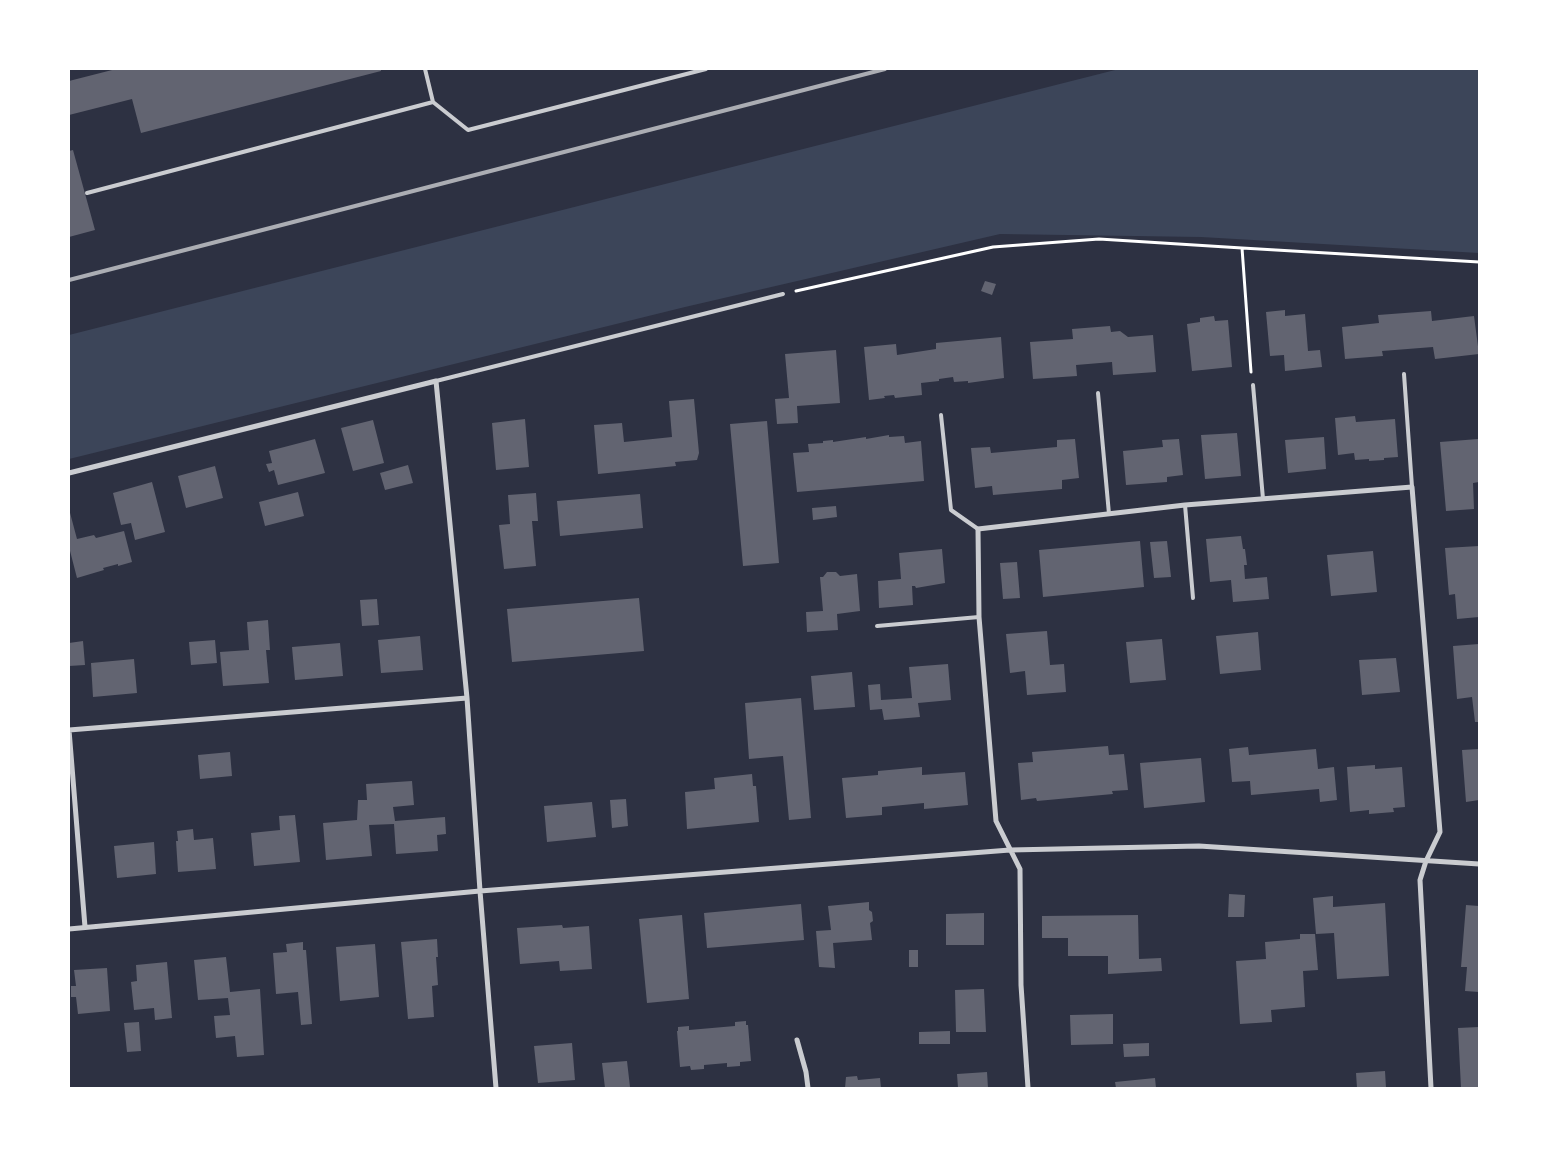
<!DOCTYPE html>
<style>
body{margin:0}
#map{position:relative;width:1548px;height:1157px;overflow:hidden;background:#2d3142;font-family:Raleway,sans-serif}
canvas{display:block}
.frame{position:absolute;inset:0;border:70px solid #fff;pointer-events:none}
</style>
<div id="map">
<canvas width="1548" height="1157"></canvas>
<div class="frame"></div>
</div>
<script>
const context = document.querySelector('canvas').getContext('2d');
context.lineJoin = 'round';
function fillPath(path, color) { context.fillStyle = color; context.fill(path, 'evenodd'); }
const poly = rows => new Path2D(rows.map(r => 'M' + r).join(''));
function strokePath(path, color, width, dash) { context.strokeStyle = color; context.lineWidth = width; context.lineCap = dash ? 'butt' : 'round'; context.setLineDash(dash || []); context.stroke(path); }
fillPath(poly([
 [1119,69,1479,69,1479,253,1201,237,1000,234,685,307,69,459,69,335]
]), '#3c4559');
fillPath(poly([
 [116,69,381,69,381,71,141,133,132,99,69,115,69,81],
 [73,150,95,230,69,237,69,151],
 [985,281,996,284,992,295,981,291],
 [1285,310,1285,316,1305,314,1308,351,1320,350,1322,367,1285,371,1284,355,1270,356,1266,312],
 [1431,311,1432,321,1474,316,1479,354,1435,359,1433,347,1382,351,1383,356,1345,359,1342,327,1379,323,1378,315],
 [1214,316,1215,321,1228,320,1232,367,1192,371,1187,324,1200,322,1200,318],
 [1110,326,1111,332,1120,331,1128,337,1153,335,1156,372,1113,375,1112,362,1076,365,1077,376,1033,379,1030,342,1073,339,1072,329],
 [1001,337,1004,378,968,383,968,381,954,382,953,377,939,379,939,381,921,383,922,395,895,398,894,395,884,396,885,398,869,400,864,347,896,344,897,355,936,349,936,343],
 [836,350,840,403,797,406,798,423,777,424,775,399,789,398,785,354],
 [694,399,699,453,697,460,675,462,676,466,598,474,594,425,622,423,624,442,672,437,669,401],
 [1355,416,1356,422,1395,419,1398,457,1384,458,1384,460,1369,461,1369,459,1355,460,1354,453,1338,455,1335,418],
 [525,419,529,467,496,470,492,423],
 [373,420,384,463,353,471,341,428],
 [767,421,779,563,743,566,730,424],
 [1237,433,1241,476,1205,479,1201,435],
 [889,435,889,437,904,436,905,443,921,441,924,481,797,492,793,453,809,452,808,444,823,443,823,441,833,440,833,442,866,437,866,439],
 [1324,437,1326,469,1288,473,1285,440],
 [315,439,325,473,278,485,274,470,269,472,266,464,272,463,269,451],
 [1075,439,1079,478,1062,480,1062,489,993,495,992,486,975,488,971,448,990,447,991,453,1057,447,1057,440],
 [1179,439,1183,475,1167,477,1167,482,1126,485,1123,451,1163,447,1162,440],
 [1478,439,1479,482,1473,483,1474,509,1446,511,1440,442],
 [408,465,413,483,385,490,380,473],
 [215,466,223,498,186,508,178,476],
 [152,482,165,532,135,540,131,523,121,525,113,493],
 [298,492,304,516,265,526,259,502],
 [536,493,538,521,532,521,536,566,504,569,499,525,510,524,508,495],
 [640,494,643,528,560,536,557,501],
 [836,506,837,517,813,520,812,508],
 [69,509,77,539,94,535,96,538,124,531,132,562,118,566,118,564,103,568,104,570,77,578,69,547],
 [1241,536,1243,549,1245,549,1247,565,1244,565,1245,579,1267,577,1269,599,1233,602,1231,580,1210,582,1206,539],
 [1140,541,1144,587,1043,597,1039,550],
 [1167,541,1171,577,1154,578,1150,542],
 [1479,546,1479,617,1457,619,1455,594,1449,595,1445,548],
 [942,549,945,583,916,588,915,586,912,586,913,605,879,608,878,581,901,579,899,553],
 [1373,551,1377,592,1331,596,1327,555],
 [1017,562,1020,598,1003,599,1000,563],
 [827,572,836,572,840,576,857,574,860,611,837,614,838,630,807,632,806,612,823,611,820,577,823,577],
 [639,598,644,651,512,662,507,609],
 [377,599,379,625,362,626,360,600],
 [268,620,270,650,266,650,269,683,223,686,220,652,249,650,247,622],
 [1047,631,1050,665,1064,664,1066,692,1027,695,1025,671,1010,673,1006,634],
 [1258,632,1261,670,1220,674,1216,636],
 [420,636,423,670,381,673,378,640],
 [1162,639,1166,680,1130,683,1126,642],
 [215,640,217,663,191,665,189,642],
 [83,641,85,665,69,666,69,643],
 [340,643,343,676,295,680,292,647],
 [1479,644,1479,722,1475,722,1472,697,1457,699,1453,646],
 [1396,658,1400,692,1362,695,1359,660],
 [134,659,137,693,93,697,91,663],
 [948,664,951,700,918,703,920,717,884,720,882,709,870,710,868,685,880,684,881,700,912,698,909,667],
 [852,672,855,707,814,710,811,676],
 [801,698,811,818,789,820,783,756,749,759,745,703],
 [1108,746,1109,755,1124,754,1128,790,1112,791,1113,794,1037,801,1036,798,1021,800,1018,763,1033,762,1032,752],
 [1248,747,1249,755,1316,749,1318,769,1334,767,1337,800,1320,802,1319,789,1251,795,1250,781,1232,782,1229,749],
 [1479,749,1479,800,1466,802,1462,750],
 [230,752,232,776,200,779,198,755],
 [1201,758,1205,802,1144,808,1140,763],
 [1375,765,1375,769,1402,767,1405,807,1393,808,1394,812,1369,814,1369,810,1350,812,1347,767],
 [922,767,922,775,965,772,968,805,924,809,924,803,882,807,882,815,846,818,842,778,878,775,878,771],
 [752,774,753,786,756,786,759,822,687,829,685,792,715,789,714,778],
 [412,781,414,805,393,807,395,821,445,817,446,834,437,835,438,851,396,854,394,824,369,825,372,856,326,860,323,823,357,820,358,800,367,800,366,784],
 [626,799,628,826,612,828,610,800],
 [592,802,596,837,547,842,544,806],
 [295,815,300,862,254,866,251,833,280,830,279,816],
 [193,829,194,840,213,838,216,869,178,872,176,841,178,841,177,831],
 [154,842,156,874,117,878,114,846],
 [1229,894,1245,895,1244,917,1228,917],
 [1333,896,1333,907,1385,903,1389,976,1337,979,1334,933,1316,934,1313,898],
 [869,902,869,910,872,912,873,921,870,923,872,940,833,943,835,968,819,967,816,931,831,930,828,906],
 [801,904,804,940,707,948,704,913],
 [1466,905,1479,906,1479,992,1465,991,1467,967,1461,967],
 [984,913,984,945,946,945,946,914],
 [682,915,689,999,647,1003,639,919],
 [1138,915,1139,959,1161,958,1162,971,1108,974,1108,956,1068,956,1068,938,1042,938,1042,916],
 [562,925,563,928,589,926,592,969,560,971,559,961,520,964,517,928],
 [1300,934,1315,934,1318,970,1303,971,1305,1007,1271,1010,1272,1022,1240,1024,1236,961,1266,959,1265,942,1300,939],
 [437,939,438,957,436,957,438,985,432,986,434,1017,408,1019,401,942],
 [303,942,303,950,306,950,312,1024,301,1025,298,992,276,994,273,953,287,952,286,944],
 [375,944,379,997,340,1001,336,947],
 [909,950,918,950,918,967,909,967],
 [226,957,230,992,260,989,264,1055,237,1057,235,1036,216,1038,214,1016,230,1015,228,998,198,1000,194,960],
 [167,962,172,1018,155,1020,154,1008,134,1010,131,982,137,981,136,965],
 [107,968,110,1011,78,1014,76,997,71,997,71,986,76,986,74,970],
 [984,989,986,1032,956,1032,955,990],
 [1113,1014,1113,1044,1071,1045,1070,1015],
 [746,1021,746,1025,748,1025,751,1061,740,1062,740,1066,727,1067,727,1063,704,1065,704,1069,691,1070,690,1066,680,1067,677,1031,678,1031,678,1027,689,1026,689,1030,735,1026,735,1022],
 [139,1022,141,1051,127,1052,124,1023],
 [1479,1027,1479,1088,1461,1088,1458,1028],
 [950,1031,950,1044,919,1044,919,1032],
 [572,1043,575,1080,538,1083,534,1046],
 [1149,1043,1149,1056,1124,1057,1123,1044],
 [627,1061,630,1087,605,1088,602,1063],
 [1385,1071,1386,1088,1357,1088,1356,1073],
 [987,1072,988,1088,958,1088,957,1074],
 [857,1076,858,1080,880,1078,881,1088,845,1088,846,1077],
 [1155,1078,1156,1088,1116,1088,1115,1082]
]), '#626471');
strokePath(poly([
 [1242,248,1251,372],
 [796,291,993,247,1099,239,1242,248,1479,262]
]), '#fff', 3);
strokePath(poly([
 [425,69,433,102,468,130,706,69],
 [87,193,433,102],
 [1404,374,1412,487],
 [436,381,783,294],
 [1253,385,1263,499],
 [1098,393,1109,514],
 [941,415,951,510,978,529],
 [1185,505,1193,598],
 [877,626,979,617]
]), '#caccd0', 4);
strokePath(poly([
 [69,473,436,381,467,698,480,891,496,1088],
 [85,927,69,730,467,698],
 [69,929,480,891,1010,850,1199,846,1479,864],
 [797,1040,806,1072,808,1088],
 [1028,1088,1021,985,1020,869,996,821,979,617,978,529,1185,505,1412,487,1440,832,1426,861,1420,880,1431,1088]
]), '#caccd0', 5);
strokePath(poly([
 [69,280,885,69]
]), '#abadb3', 4);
</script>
